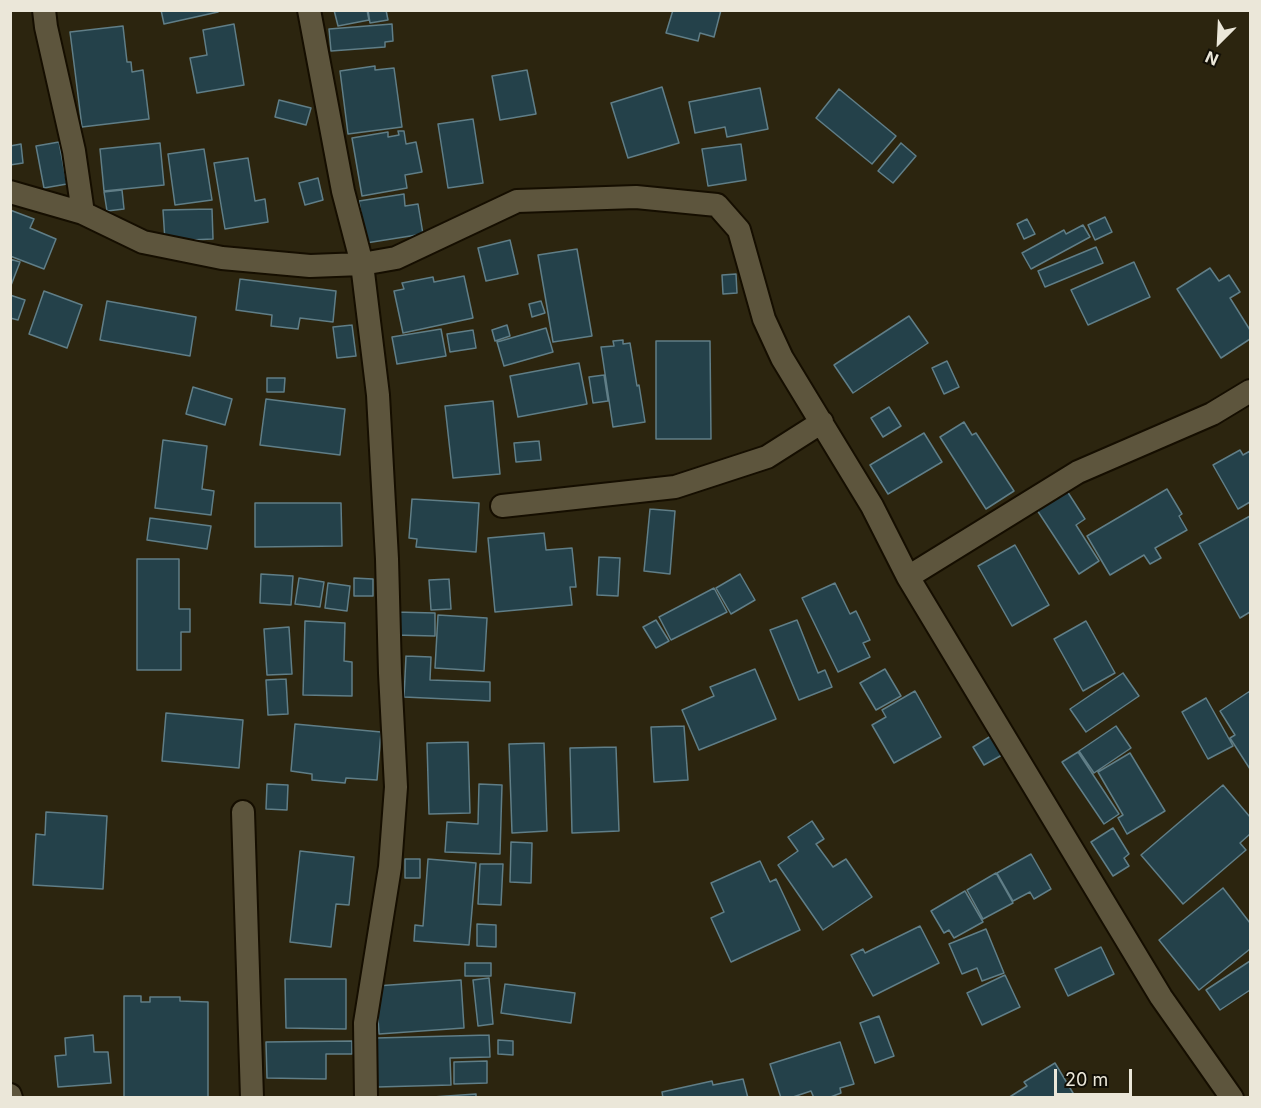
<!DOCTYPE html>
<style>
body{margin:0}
#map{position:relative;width:1261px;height:1108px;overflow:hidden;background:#2c250f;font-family:Inter,sans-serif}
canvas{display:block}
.frame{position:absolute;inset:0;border:12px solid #ebe7d9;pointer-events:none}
.north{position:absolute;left:1189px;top:12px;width:60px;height:60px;-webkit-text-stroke:4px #120f06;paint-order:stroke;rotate:204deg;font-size:16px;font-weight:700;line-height:24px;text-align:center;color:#ebe7d9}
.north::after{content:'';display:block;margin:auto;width:21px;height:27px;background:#ebe7d9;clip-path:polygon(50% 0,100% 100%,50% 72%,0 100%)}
.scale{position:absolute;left:1054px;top:1069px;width:78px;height:27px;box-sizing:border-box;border:3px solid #ebe7d9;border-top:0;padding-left:8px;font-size:18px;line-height:21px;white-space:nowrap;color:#ebe7d9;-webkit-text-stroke:4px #120f06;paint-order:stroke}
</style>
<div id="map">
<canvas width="1261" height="1108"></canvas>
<div class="frame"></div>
<div class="north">N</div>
<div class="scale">20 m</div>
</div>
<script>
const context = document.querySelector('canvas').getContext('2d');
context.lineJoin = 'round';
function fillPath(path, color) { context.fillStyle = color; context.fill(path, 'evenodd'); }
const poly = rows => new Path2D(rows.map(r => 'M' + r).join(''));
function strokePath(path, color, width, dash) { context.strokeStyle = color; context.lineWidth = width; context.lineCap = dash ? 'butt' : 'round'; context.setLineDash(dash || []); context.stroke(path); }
const building = poly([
 [161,10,217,10,218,12,164,24,161,10],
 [334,10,367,10,369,20,338,26,334,10],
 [368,10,386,10,388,20,370,23,368,10],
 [673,10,721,10,714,37,700,33,698,41,666,33,673,10],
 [234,24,244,85,197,93,190,58,207,55,203,30,234,24],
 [392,24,393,41,385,42,385,47,331,51,329,29,392,24],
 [123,26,127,62,131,62,132,72,143,70,149,119,82,127,70,32,123,26],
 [375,66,375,70,394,68,402,127,348,134,340,71,375,66],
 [527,70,536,114,500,120,492,76,527,70],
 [662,87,679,143,628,158,611,103,662,87],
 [760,88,768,129,727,137,725,127,695,133,689,102,760,88],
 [839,89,896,136,872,164,816,118,839,89],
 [279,100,311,108,306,125,275,117,279,100],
 [473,119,483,183,448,188,438,124,473,119],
 [398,131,404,131,406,144,416,142,422,172,405,175,407,188,362,196,352,138,388,132,388,137,399,135,398,131],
 [59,142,67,184,44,188,36,146,59,142],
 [160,143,164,185,104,191,100,149,160,143],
 [901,143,916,156,893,183,878,171,901,143],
 [21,144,23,163,10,165,10,146,21,144],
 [741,144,746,180,708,186,702,149,741,144],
 [204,149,212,200,175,205,168,154,204,149],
 [248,158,255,201,265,199,268,222,225,229,214,163,248,158],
 [318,178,323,200,305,205,299,183,318,178],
 [122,190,124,209,107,211,104,192,122,190],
 [404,194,405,206,418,204,423,234,366,243,359,201,404,194],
 [212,209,213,239,165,241,163,210,212,209],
 [10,210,34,219,30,228,56,239,44,269,10,256,10,210],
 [1105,217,1112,232,1095,240,1088,225,1105,217],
 [1027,219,1035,234,1024,239,1017,224,1027,219],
 [1083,225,1090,237,1031,269,1022,253,1064,230,1066,234,1083,225],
 [510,240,518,274,486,281,478,248,510,240],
 [1096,247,1103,263,1045,287,1038,271,1096,247],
 [577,249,592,336,553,342,538,255,577,249],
 [10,259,20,262,10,288,10,259],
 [1134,262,1150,297,1088,325,1071,290,1134,262],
 [1210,268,1219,281,1229,275,1240,292,1230,298,1250,330,1250,339,1221,358,1177,289,1210,268],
 [736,274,737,293,723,294,722,275,736,274],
 [464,276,473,318,403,333,394,291,404,289,402,283,433,277,434,282,464,276],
 [240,279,336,291,333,322,300,318,298,329,271,326,272,315,236,310,240,279],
 [44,291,82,305,67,348,29,334,44,291],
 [10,295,25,300,18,320,10,318,10,295],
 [107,301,196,317,190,356,100,340,107,301],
 [541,301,545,313,532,317,529,304,541,301],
 [909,316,928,343,853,393,834,365,909,316],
 [352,325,356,356,337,358,333,327,352,325],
 [507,325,510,336,495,341,492,330,507,325],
 [546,328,553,352,504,366,497,342,546,328],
 [441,329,446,356,397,364,392,337,441,329],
 [473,330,476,348,450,352,447,334,473,330],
 [623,340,623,344,630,343,637,386,639,385,645,422,613,427,601,347,614,346,613,341,623,340],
 [656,341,710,341,711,439,656,439,656,341],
 [947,361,959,387,944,394,932,368,947,361],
 [579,363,587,404,518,417,510,376,579,363],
 [604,375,608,401,593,403,589,377,604,375],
 [267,378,285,378,284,392,267,392,267,378],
 [193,387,232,399,225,425,186,414,193,387],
 [266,399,345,409,340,455,260,445,266,399],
 [493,401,500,474,453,478,445,406,493,401],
 [889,407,901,426,883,437,871,418,889,407],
 [964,422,972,435,976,433,1014,491,986,509,940,437,964,422],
 [924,433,942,462,888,494,870,465,924,433],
 [163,440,207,446,202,489,214,491,211,515,155,508,163,440],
 [539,441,541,460,516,462,514,443,539,441],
 [1240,450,1243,455,1250,451,1250,502,1238,509,1213,465,1240,450],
 [1167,489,1182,514,1179,516,1187,530,1155,548,1161,558,1150,564,1144,555,1110,575,1087,536,1167,489],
 [1067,491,1085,519,1076,525,1099,561,1079,574,1037,510,1067,491],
 [412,499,479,503,476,552,416,547,417,539,409,538,412,499],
 [255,503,341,503,342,546,255,547,255,503],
 [650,509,675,511,670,574,644,571,650,509],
 [1250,516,1250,612,1240,618,1199,544,1250,516],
 [150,518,211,526,207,549,147,540,150,518],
 [544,533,546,550,572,548,576,587,570,587,572,605,495,612,488,538,544,533],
 [1015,545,1049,605,1012,626,978,566,1015,545],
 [599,557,620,558,618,596,597,595,599,557],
 [137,559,179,559,179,609,190,609,190,632,181,632,181,670,137,670,137,559],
 [261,574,293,576,291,605,260,603,261,574],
 [740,574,755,600,731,614,716,588,740,574],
 [299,578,324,582,320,607,295,604,299,578],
 [354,578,373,579,373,596,354,596,354,578],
 [449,579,451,609,431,610,429,580,449,579],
 [328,583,350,586,347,611,325,608,328,583],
 [835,583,850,614,856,611,870,640,863,643,870,657,838,672,802,598,835,583],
 [714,588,727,612,671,640,659,617,714,588],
 [395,612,435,613,435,636,394,635,395,612],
 [438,615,487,618,484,671,435,668,438,615],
 [656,620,669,641,656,648,643,627,656,620],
 [797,620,818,673,825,670,832,687,799,700,770,630,797,620],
 [305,621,345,623,344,661,352,662,352,696,303,695,305,621],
 [1086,621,1115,673,1083,691,1054,639,1086,621],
 [289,627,292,674,267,675,264,629,289,627],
 [406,656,431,657,430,680,490,682,490,701,404,697,406,656],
 [755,669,776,719,699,750,682,710,714,696,710,687,755,669],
 [885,669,901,696,876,710,860,683,885,669],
 [1123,673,1139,696,1086,732,1070,709,1123,673],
 [286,679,288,714,268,715,266,680,286,679],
 [915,691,941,737,894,763,872,725,886,717,882,710,915,691],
 [1250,691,1250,769,1230,738,1235,735,1220,711,1250,691],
 [1206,698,1233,746,1208,759,1182,712,1206,698],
 [166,713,243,720,239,768,162,761,166,713],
 [295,724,381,732,377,780,346,778,345,783,312,780,312,774,291,771,295,724],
 [684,726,688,780,654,782,651,727,684,726],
 [1116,726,1131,748,1094,773,1079,751,1116,726],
 [991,736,1002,755,984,765,973,747,991,736],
 [468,742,470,813,429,814,427,743,468,742],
 [544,743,547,831,512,833,509,744,544,743],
 [616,747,619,831,572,833,570,748,616,747],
 [1078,752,1119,814,1104,824,1062,762,1078,752],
 [1130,753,1165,811,1127,834,1118,818,1123,815,1098,772,1130,753],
 [267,784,288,785,287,810,266,809,267,784],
 [479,784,502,785,500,854,445,852,447,822,478,824,479,784],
 [1223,785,1250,817,1250,834,1240,843,1246,850,1183,904,1141,855,1223,785],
 [46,812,107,816,103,889,33,885,36,834,45,835,46,812],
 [812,821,824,839,816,844,833,867,846,859,872,897,823,930,778,865,798,851,788,837,812,821],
 [1113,828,1129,854,1124,858,1129,866,1113,876,1091,842,1113,828],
 [511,842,532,843,531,883,510,882,511,842],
 [300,851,354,857,349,905,336,904,331,947,290,942,300,851],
 [1031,854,1051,889,1034,899,1030,892,1013,901,997,873,1031,854],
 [405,859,420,859,420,878,405,878,405,859],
 [428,859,476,863,469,945,414,941,415,925,423,926,428,859],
 [760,861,770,882,776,879,800,930,731,962,711,918,724,912,711,883,760,861],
 [480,864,503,864,501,905,478,904,480,864],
 [996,873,1013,903,983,919,967,890,996,873],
 [1223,888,1250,923,1250,949,1199,990,1159,940,1223,888],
 [965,891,983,922,954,938,949,930,944,933,931,911,965,891],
 [477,924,496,925,496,947,477,946,477,924],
 [920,926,939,963,873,996,851,955,863,949,865,953,920,926],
 [986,929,1004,973,982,981,977,968,962,974,949,944,986,929],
 [1101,947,1114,974,1068,996,1055,969,1101,947],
 [1250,961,1250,990,1220,1010,1206,990,1250,961],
 [465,963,491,963,491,976,465,976,465,963],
 [1005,975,1020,1007,982,1025,967,993,1005,975],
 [489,978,493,1024,478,1026,473,980,489,978],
 [285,979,346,979,346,1029,286,1028,285,979],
 [461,980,464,1028,379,1034,376,986,461,980],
 [505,984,575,993,571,1023,501,1013,505,984],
 [124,996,141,996,141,1002,150,1002,150,997,180,997,180,1001,208,1002,208,1098,124,1098,124,996],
 [879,1016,894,1056,875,1063,860,1023,879,1016],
 [93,1035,94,1052,108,1052,111,1083,58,1087,55,1056,66,1055,65,1038,93,1035],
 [489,1035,490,1057,450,1058,451,1085,377,1087,376,1038,489,1035],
 [498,1040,513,1041,513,1055,498,1054,498,1040],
 [352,1041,352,1054,326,1054,326,1079,267,1078,266,1042,352,1041],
 [840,1042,854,1084,840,1088,841,1093,828,1098,814,1098,811,1091,790,1098,781,1098,770,1064,840,1042],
 [487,1061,487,1083,454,1084,454,1062,487,1061],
 [1055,1063,1076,1098,1008,1098,1027,1086,1024,1082,1055,1063],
 [743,1079,748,1098,663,1098,662,1092,712,1081,713,1085,743,1079],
 [476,1094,476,1098,418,1098,476,1094]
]);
fillPath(building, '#24414a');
strokePath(building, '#607e87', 1.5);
const minor = poly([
 [44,10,46,27,74,151,83,213],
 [309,10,343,191,362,264,378,395,387,559,390,673,396,787,390,867,365,1023,366,1098],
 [10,192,83,213,143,242,222,258,310,266,362,264,396,258,517,201,636,197,717,205,739,230,764,319,782,358,872,506,908,577,1161,997,1232,1098],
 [502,506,675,487,767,457,822,422],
 [908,577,1078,472,1212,414,1250,391],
 [243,812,252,1098],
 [10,1095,11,1098]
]);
strokePath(minor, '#150e00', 26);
strokePath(minor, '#5d553d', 22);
</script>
